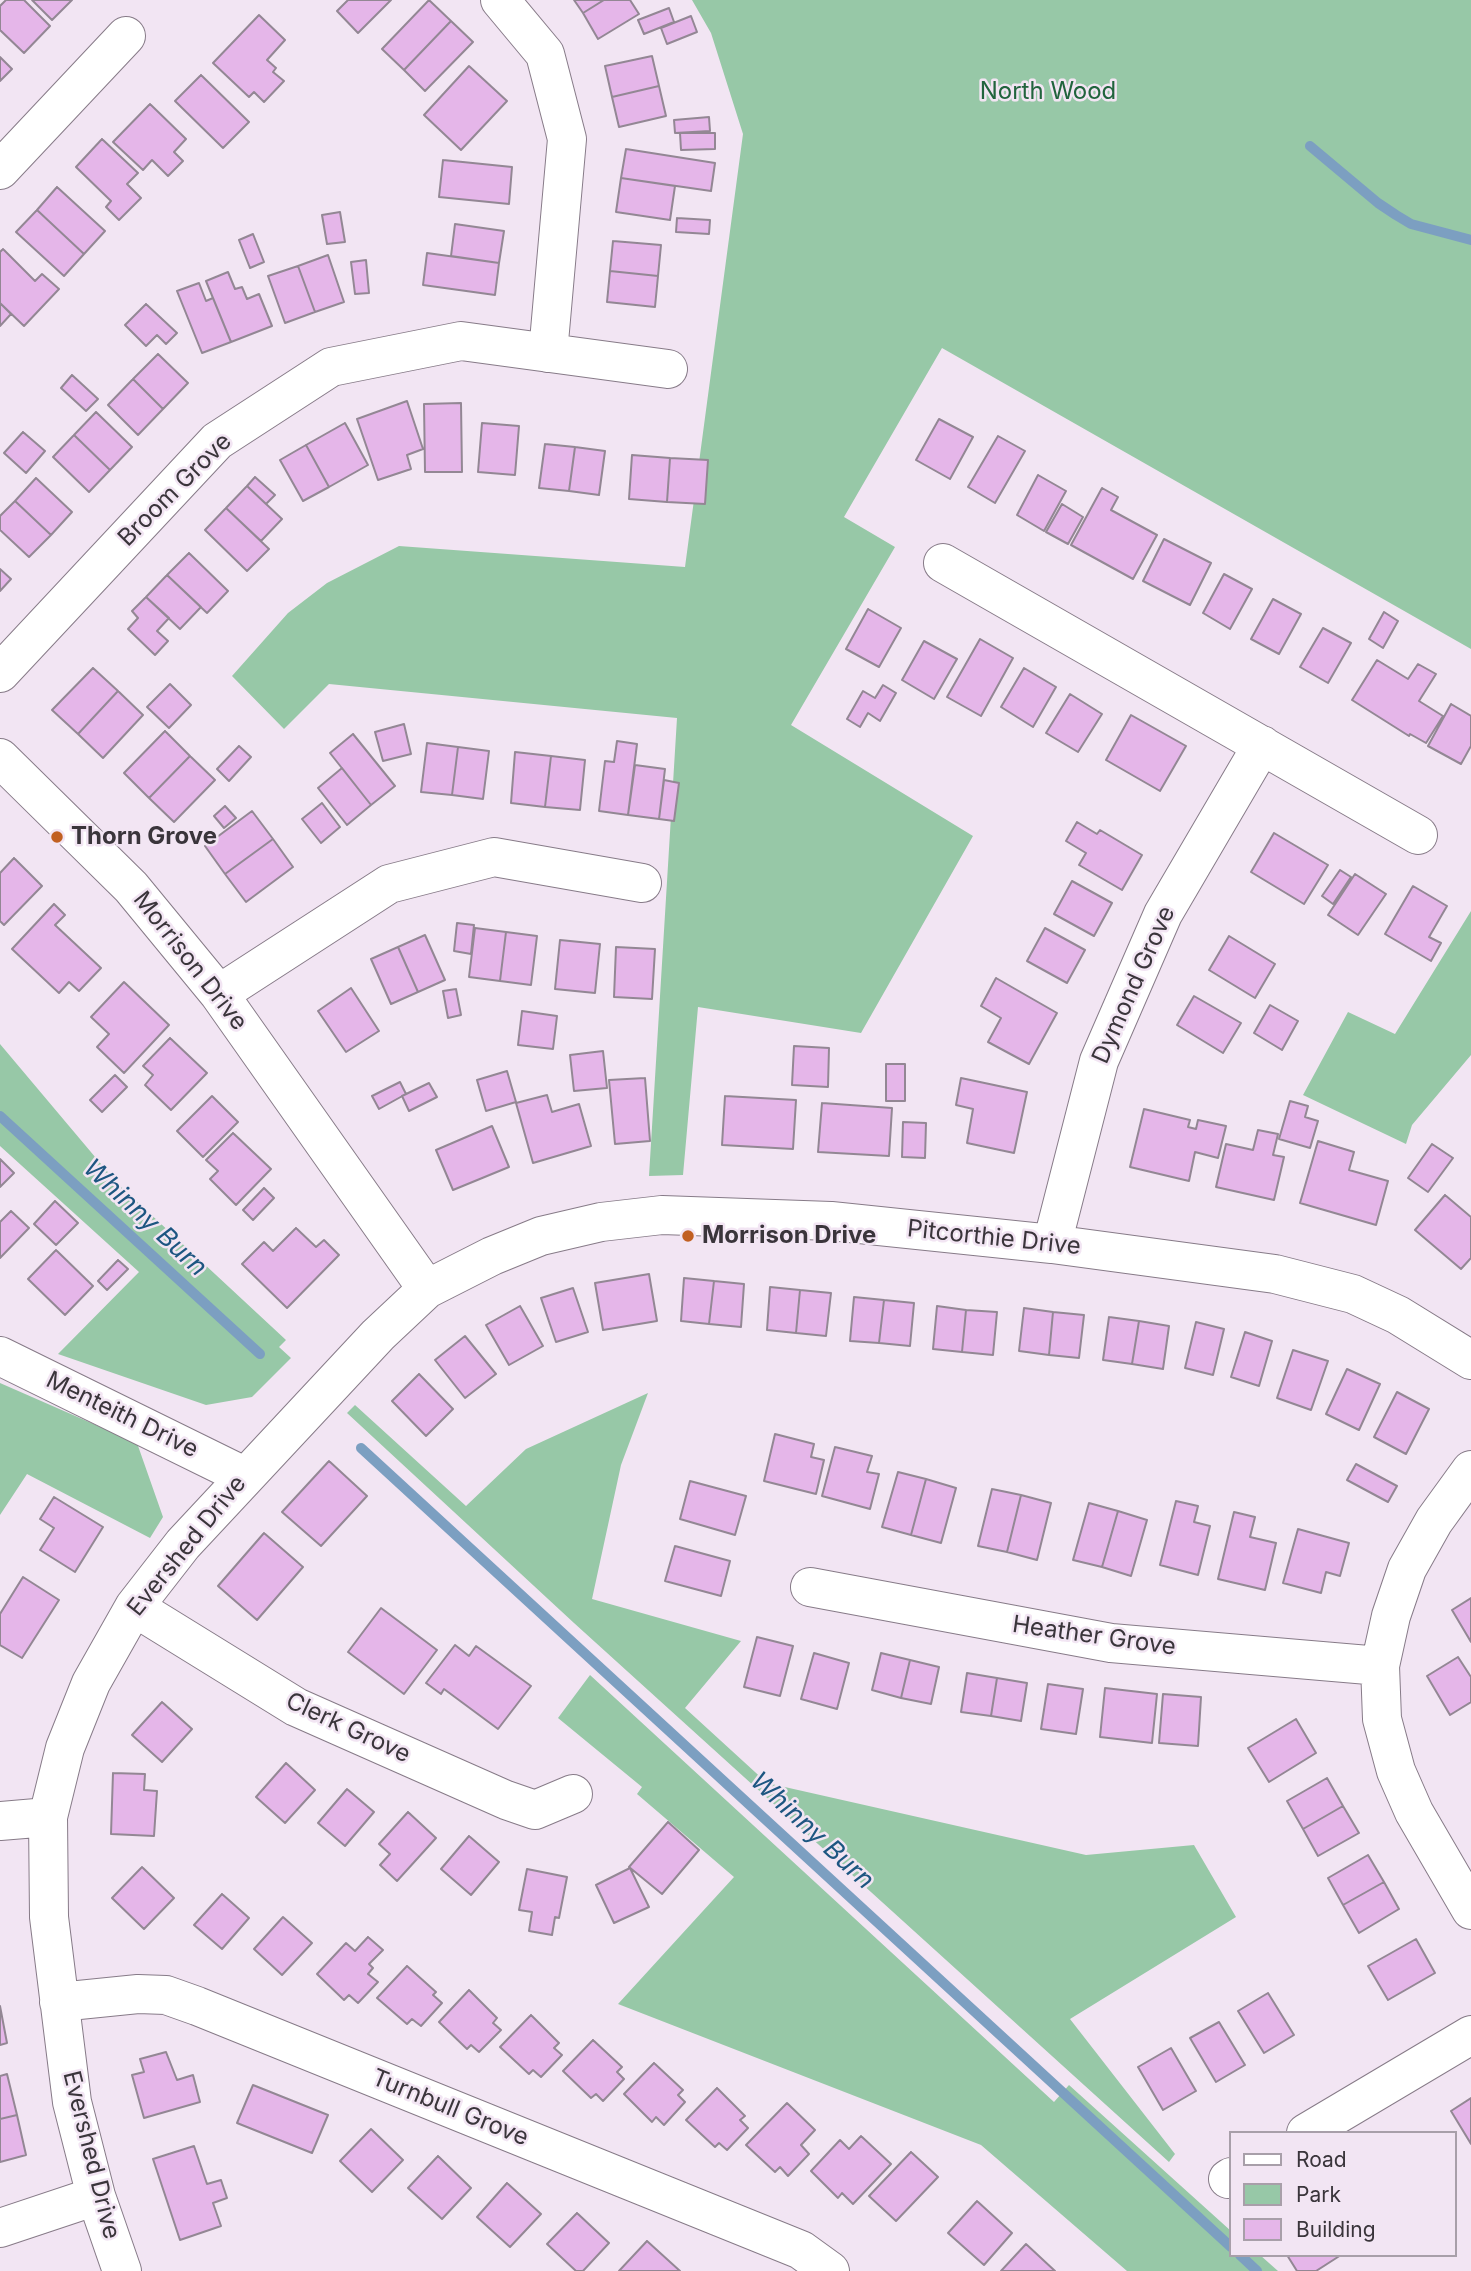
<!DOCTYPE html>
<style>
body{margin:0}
#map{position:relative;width:1471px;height:2271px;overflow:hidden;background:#f2e5f3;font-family:Inter,sans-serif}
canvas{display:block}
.legend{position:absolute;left:1229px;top:2131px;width:228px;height:126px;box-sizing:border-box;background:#f2e5f3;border:2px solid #a89fa9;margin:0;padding:9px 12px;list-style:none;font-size:21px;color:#3a353b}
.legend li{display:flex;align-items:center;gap:14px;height:35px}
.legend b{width:35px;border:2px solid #a89fa9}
</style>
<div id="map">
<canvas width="1471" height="2271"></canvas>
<ul class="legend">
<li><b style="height:9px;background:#fff"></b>Road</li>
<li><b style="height:19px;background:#97c8a7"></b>Park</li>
<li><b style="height:19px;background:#e5b6e9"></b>Building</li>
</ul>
</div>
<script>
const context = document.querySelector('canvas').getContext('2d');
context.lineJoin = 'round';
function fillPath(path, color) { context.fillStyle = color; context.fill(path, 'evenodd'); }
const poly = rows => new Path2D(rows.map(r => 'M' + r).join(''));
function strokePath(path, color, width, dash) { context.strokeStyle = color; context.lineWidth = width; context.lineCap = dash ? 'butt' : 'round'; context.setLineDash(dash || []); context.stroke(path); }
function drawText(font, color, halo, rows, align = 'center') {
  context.font = font + ' Inter,sans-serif'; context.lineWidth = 5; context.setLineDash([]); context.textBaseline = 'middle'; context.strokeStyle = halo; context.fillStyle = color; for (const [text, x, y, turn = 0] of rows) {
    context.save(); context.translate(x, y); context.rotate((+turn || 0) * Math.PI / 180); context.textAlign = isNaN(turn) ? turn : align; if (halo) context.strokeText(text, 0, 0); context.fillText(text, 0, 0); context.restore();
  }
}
fillPath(poly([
 [692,0,1471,0,1471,649,942,348,844,517,895,547,791,725,973,836,861,1033,698,1007,683,1175,649,1176,677,718,329,684,284,729,232,676,288,613,327,583,399,546,685,567,743,134,711,33],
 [1471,911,1471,1055,1412,1125,1406,1144,1303,1095,1348,1012,1395,1034],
 [0,1044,117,1183,286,1340,279,1347,291,1358,252,1397,206,1405,58,1354,139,1272,0,1146],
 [0,1383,137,1443,163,1517,150,1538,27,1474,0,1515],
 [648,1393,621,1465,592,1599,741,1641,685,1708,767,1783,1086,1855,1194,1845,1236,1917,1070,2019,1175,2154,1169,2162,574,1623,347,1413,355,1405,466,1506,526,1449],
 [590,1675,1054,2102,1069,2085,1231,2231,1231,2255,1260,2255,1278,2271,1127,2271,981,2145,618,2004,734,1877,637,1794,642,1787,558,1718]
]), '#97c8a7');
strokePath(poly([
 [1310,146,1378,203,1396,215,1411,224,1471,240],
 [0,1116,260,1354],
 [361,1448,1231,2247],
 [1240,2255,1257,2271]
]), '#7c9fc1', 10);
const building = poly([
 [6,0,24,0,50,26,24,53,0,30,0,6,6,0],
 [32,0,72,0,52,20,32,0],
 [348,0,391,0,358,33,337,11,348,0],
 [429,0,451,21,404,70,382,49,429,0],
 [574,0,604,0,583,13,574,0],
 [604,0,630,0,639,14,598,39,583,13,604,0],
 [669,8,674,22,644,34,638,20,669,8],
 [259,15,285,40,267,60,276,68,273,72,284,81,264,102,254,92,249,97,213,63,259,15],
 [691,16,697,32,667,44,661,28,691,16],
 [451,21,473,42,425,91,404,70,451,21],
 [652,56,659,86,612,97,605,66,652,56],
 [0,57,12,69,0,81,0,57],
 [469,66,507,101,461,150,424,115,469,66],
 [201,75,249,122,223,148,175,101,201,75],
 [659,86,666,116,619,127,612,97,659,86],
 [150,104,186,139,174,152,183,161,168,176,152,160,143,170,113,142,150,104],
 [709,117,710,131,675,133,674,120,709,117],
 [680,133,715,133,715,149,681,150,680,133],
 [102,139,138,173,127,184,141,198,119,220,106,207,111,201,76,167,102,139],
 [626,149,715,163,711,191,621,178,626,149],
 [443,160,512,167,509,204,439,197,443,160],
 [621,178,675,186,670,220,616,212,621,178],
 [57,187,105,231,84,254,37,210,57,187],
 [37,210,84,254,64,276,16,232,37,210],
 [340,212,345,242,327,244,322,215,340,212],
 [677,218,710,220,709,234,676,232,677,218],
 [455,224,504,231,499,263,451,256,455,224],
 [253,234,264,262,250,268,239,240,253,234],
 [613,241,661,245,658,276,610,271,613,241],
 [3,249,35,281,42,274,59,289,24,326,0,303,0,252,3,249],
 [427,253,499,263,495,295,423,285,427,253],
 [328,255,344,302,315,312,298,266,328,255],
 [366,260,369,293,355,294,351,262,366,260],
 [298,266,315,312,285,323,268,276,298,266],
 [610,271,658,276,655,307,607,302,610,271],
 [228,272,235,289,242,287,247,299,259,294,272,326,231,342,206,281,228,272],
 [199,283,206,301,213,298,231,342,202,353,177,291,199,283],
 [0,303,11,314,0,326,0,303],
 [146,304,177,333,166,344,157,335,146,346,125,325,146,304],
 [158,354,188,383,163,409,133,379,158,354],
 [72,375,98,399,86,411,61,388,72,375],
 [133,379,163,409,138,435,108,405,133,379],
 [407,401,423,449,407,455,411,469,378,480,357,419,407,401],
 [461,403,462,472,425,472,424,404,461,403],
 [96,412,132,447,110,470,74,435,96,412],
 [939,419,973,437,950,479,916,460,939,419],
 [345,423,368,465,329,487,306,445,345,423],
 [482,423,519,426,515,475,478,472,482,423],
 [23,432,45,451,26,473,4,453,23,432],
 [74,435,110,470,89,492,53,457,74,435],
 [998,436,1025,451,995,503,968,487,998,436],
 [545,444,575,447,569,491,539,488,545,444],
 [306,445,329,487,303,501,280,460,306,445],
 [575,447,605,451,599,495,569,491,575,447],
 [632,455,670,458,667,502,629,499,632,455],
 [670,458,708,460,705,504,667,502,670,458],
 [1038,475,1066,491,1044,531,1017,515,1038,475],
 [255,477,275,495,266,504,247,486,255,477],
 [36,478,72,512,51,535,15,501,36,478],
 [247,486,282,519,261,541,226,508,247,486],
 [1102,488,1118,497,1111,510,1157,535,1133,579,1071,545,1102,488],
 [15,501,51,535,29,557,0,530,0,516,15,501],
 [1062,504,1083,517,1068,544,1046,532,1062,504],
 [226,508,269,549,247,571,205,530,226,508],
 [1164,539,1211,563,1190,605,1143,581,1164,539],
 [189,553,228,591,207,613,167,575,189,553],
 [0,569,11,579,0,591,0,569],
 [1224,574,1252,589,1230,629,1203,613,1224,574],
 [167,575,201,607,180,629,146,597,167,575],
 [146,597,169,618,157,631,168,641,155,655,128,629,138,618,132,611,146,597],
 [1273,599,1301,614,1279,654,1251,639,1273,599],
 [868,609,901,628,879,667,846,649,868,609],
 [1384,612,1398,621,1383,648,1369,639,1384,612],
 [1323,628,1351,643,1328,683,1300,667,1323,628],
 [980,639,1013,658,981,716,947,697,980,639],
 [924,641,957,659,934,699,902,680,924,641],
 [1377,660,1408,679,1418,664,1436,674,1419,701,1443,716,1426,743,1410,734,1409,736,1352,700,1377,660],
 [93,668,118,691,78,734,52,710,93,668],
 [1024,668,1056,687,1033,727,1001,707,1024,668],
 [170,684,191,705,169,728,147,707,170,684],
 [883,685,896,693,880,721,868,713,860,727,847,719,863,691,875,698,883,685],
 [118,691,143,715,103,758,78,734,118,691],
 [1070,694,1102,714,1078,752,1046,733,1070,694],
 [1451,704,1471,716,1471,746,1461,764,1428,746,1451,704],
 [1131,715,1186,746,1160,791,1106,760,1131,715],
 [404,724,411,754,383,761,375,732,404,724],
 [165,731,190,756,149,798,124,773,165,731],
 [353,734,395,786,371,805,330,753,353,734],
 [617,741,637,744,628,815,599,811,605,761,614,762,617,741],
 [427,743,458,747,452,795,421,792,427,743],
 [239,746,251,757,229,781,217,769,239,746],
 [458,747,489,751,483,799,452,795,458,747],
 [515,752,551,756,545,807,511,803,515,752],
 [190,756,215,780,174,822,149,798,190,756],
 [551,756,585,760,580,810,545,807,551,756],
 [635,765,665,769,659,819,628,815,635,765],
 [342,768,371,805,347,825,318,788,342,768],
 [664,780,679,783,674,821,659,819,664,780],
 [322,803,340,827,321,843,302,819,322,803],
 [225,806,236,818,224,828,214,816,225,806],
 [252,811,273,839,225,874,205,846,252,811],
 [1077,822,1097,834,1100,830,1142,855,1122,890,1079,865,1086,853,1066,841,1077,822],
 [1274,833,1328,865,1304,904,1251,872,1274,833],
 [273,839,293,867,246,902,225,874,273,839],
 [14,858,42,886,4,925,0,921,0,873,14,858],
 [1340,870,1351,877,1333,904,1322,896,1340,870],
 [1355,874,1386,894,1358,935,1328,915,1355,874],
 [1072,881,1112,903,1094,936,1054,914,1072,881],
 [1413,886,1447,906,1429,937,1441,943,1431,961,1385,934,1413,886],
 [54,904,65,915,55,925,101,968,79,991,69,982,59,993,12,949,54,904],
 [457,923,474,925,471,954,454,951,457,923],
 [475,928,506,932,500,981,469,977,475,928],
 [1045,928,1085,950,1067,983,1027,961,1045,928],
 [506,932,537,936,531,985,500,981,506,932],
 [425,935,445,980,418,992,398,947,425,935],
 [1229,936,1275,964,1255,998,1209,970,1229,936],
 [560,940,600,944,595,993,555,989,560,940],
 [398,947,418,992,391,1004,371,959,398,947],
 [616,947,655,949,652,999,614,997,616,947],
 [996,978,1057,1013,1029,1064,988,1042,1001,1018,981,1006,996,978],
 [124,982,169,1025,124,1073,97,1047,109,1034,91,1017,124,982],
 [351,988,379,1031,346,1052,318,1011,351,988],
 [456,989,461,1015,448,1018,443,991,456,989],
 [1194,996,1241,1023,1223,1053,1177,1025,1194,996],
 [1270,1005,1298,1021,1282,1050,1254,1033,1270,1005],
 [522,1011,557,1016,553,1049,518,1045,522,1011],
 [170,1038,207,1073,171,1110,145,1085,153,1075,143,1066,170,1038],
 [794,1046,829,1048,828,1087,792,1085,794,1046],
 [603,1051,607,1088,574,1091,570,1055,603,1051],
 [886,1064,905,1064,905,1101,886,1101,886,1064],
 [507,1071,516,1102,486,1111,477,1080,507,1071],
 [115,1075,127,1087,102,1112,90,1100,115,1075],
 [645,1078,650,1141,615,1144,609,1080,645,1078],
 [961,1078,1027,1092,1014,1153,967,1143,973,1109,956,1105,961,1078],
 [400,1082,406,1094,379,1109,372,1096,400,1082],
 [429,1083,437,1097,409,1111,402,1096,429,1083],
 [547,1095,552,1112,579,1104,591,1146,533,1163,516,1103,547,1095],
 [212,1096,238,1122,203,1157,177,1131,212,1096],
 [725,1096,796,1100,793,1149,722,1145,725,1096],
 [1290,1101,1308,1106,1305,1117,1318,1121,1310,1148,1279,1139,1290,1101],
 [822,1103,892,1108,889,1156,818,1152,822,1103],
 [1144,1109,1190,1120,1188,1127,1196,1129,1198,1120,1226,1126,1218,1158,1195,1152,1189,1181,1130,1167,1144,1109],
 [903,1122,926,1123,925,1158,902,1157,903,1122],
 [492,1126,509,1167,453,1190,436,1150,492,1126],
 [1258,1130,1278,1134,1273,1155,1284,1157,1274,1200,1216,1187,1226,1144,1253,1150,1258,1130],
 [233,1133,271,1169,236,1205,210,1179,218,1171,206,1160,233,1133],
 [1318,1141,1354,1152,1349,1170,1388,1181,1376,1225,1300,1203,1318,1141],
 [1432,1144,1453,1158,1428,1192,1408,1178,1432,1144],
 [0,1159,14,1173,0,1187,0,1159],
 [264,1188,274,1198,253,1220,243,1210,264,1188],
 [1445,1195,1471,1217,1471,1258,1461,1269,1415,1230,1445,1195],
 [55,1201,78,1223,56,1245,34,1224,55,1201],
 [11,1211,29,1228,0,1258,0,1222,11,1211],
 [296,1228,316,1247,324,1240,339,1255,287,1308,242,1264,264,1242,273,1251,296,1228],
 [56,1250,93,1286,65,1315,28,1279,56,1250],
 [118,1260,128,1269,107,1290,98,1281,118,1260],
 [649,1274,657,1321,603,1330,595,1283,649,1274],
 [684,1278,714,1281,709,1324,681,1321,684,1278],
 [714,1281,744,1284,741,1327,709,1324,714,1281],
 [770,1287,800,1290,796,1333,767,1330,770,1287],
 [573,1288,588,1332,556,1342,541,1298,573,1288],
 [800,1290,831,1293,826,1336,796,1333,800,1290],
 [854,1297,884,1300,879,1343,850,1341,854,1297],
 [884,1300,914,1303,910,1346,879,1343,884,1300],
 [520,1306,543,1346,509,1365,486,1325,520,1306],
 [937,1306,966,1310,962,1352,933,1349,937,1306],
 [1024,1308,1053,1312,1049,1355,1019,1351,1024,1308],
 [966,1310,997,1312,993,1355,962,1352,966,1310],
 [1053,1312,1084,1315,1079,1358,1049,1355,1053,1312],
 [1109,1317,1139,1321,1132,1364,1103,1360,1109,1317],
 [1139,1321,1169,1326,1163,1369,1132,1364,1139,1321],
 [1196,1322,1224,1329,1213,1375,1185,1368,1196,1322],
 [1245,1332,1272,1341,1259,1386,1231,1377,1245,1332],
 [465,1336,496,1374,465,1398,435,1360,465,1336],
 [1293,1350,1328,1361,1311,1410,1277,1398,1293,1350],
 [1347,1369,1380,1384,1359,1430,1326,1414,1347,1369],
 [419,1374,453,1409,426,1436,392,1401,419,1374],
 [1397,1392,1429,1409,1406,1454,1374,1437,1397,1392],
 [775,1434,814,1444,811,1457,824,1460,816,1494,764,1481,775,1434],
 [835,1447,872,1456,867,1472,879,1474,870,1509,822,1496,835,1447],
 [329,1461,367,1496,321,1546,282,1512,329,1461],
 [1356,1464,1397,1486,1388,1502,1347,1480,1356,1464],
 [898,1472,926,1479,911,1535,882,1527,898,1472],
 [926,1479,956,1488,941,1543,911,1535,926,1479],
 [690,1481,746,1496,735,1535,680,1519,690,1481],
 [992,1489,1021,1495,1007,1552,978,1546,992,1489],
 [1021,1495,1051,1503,1037,1560,1007,1552,1021,1495],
 [54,1497,103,1527,75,1572,40,1550,54,1528,40,1519,54,1497],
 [1176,1501,1198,1506,1194,1522,1210,1526,1198,1575,1160,1565,1176,1501],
 [1089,1503,1118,1511,1102,1567,1073,1560,1089,1503],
 [1118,1511,1147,1520,1131,1576,1102,1567,1118,1511],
 [1234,1512,1255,1517,1250,1537,1276,1543,1265,1590,1218,1579,1234,1512],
 [1298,1529,1349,1543,1340,1576,1326,1572,1321,1593,1283,1583,1298,1529],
 [264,1533,303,1567,257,1620,218,1586,264,1533],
 [675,1546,730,1561,721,1596,665,1581,675,1546],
 [23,1577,59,1600,22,1658,0,1645,0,1614,23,1577],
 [1471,1598,1471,1642,1452,1610,1471,1598],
 [381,1608,437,1650,404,1694,348,1652,381,1608],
 [757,1637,793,1646,780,1696,744,1687,757,1637],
 [455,1645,469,1656,476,1646,531,1686,498,1729,444,1689,441,1694,426,1683,455,1645],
 [814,1653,849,1663,837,1709,801,1699,814,1653],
 [881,1653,910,1660,901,1698,872,1690,881,1653],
 [1458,1657,1471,1677,1471,1702,1450,1715,1427,1676,1458,1657],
 [910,1660,939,1667,931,1704,901,1698,910,1660],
 [967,1673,997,1678,991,1716,961,1712,967,1673],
 [997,1678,1027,1683,1021,1721,991,1716,997,1678],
 [1048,1684,1083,1689,1076,1734,1041,1729,1048,1684],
 [1105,1688,1157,1694,1152,1743,1100,1737,1105,1688],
 [1163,1694,1201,1697,1198,1746,1159,1743,1163,1694],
 [162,1702,192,1729,162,1762,132,1735,162,1702],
 [1296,1719,1316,1753,1269,1782,1248,1748,1296,1719],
 [286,1763,315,1790,285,1823,256,1797,286,1763],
 [113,1773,145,1774,144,1790,157,1791,154,1836,111,1834,113,1773],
 [1327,1778,1343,1806,1303,1829,1287,1801,1327,1778],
 [347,1789,374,1812,345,1846,318,1823,347,1789],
 [1343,1806,1359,1833,1318,1856,1303,1829,1343,1806],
 [408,1812,436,1838,397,1881,380,1865,390,1854,379,1844,408,1812],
 [668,1822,699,1850,662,1894,629,1867,668,1822],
 [469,1836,499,1862,471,1895,441,1869,469,1836],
 [1368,1855,1384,1882,1343,1905,1328,1878,1368,1855],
 [142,1867,174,1898,144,1929,112,1898,142,1867],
 [630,1868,649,1907,614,1923,596,1885,630,1868],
 [527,1869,567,1877,559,1918,555,1917,552,1935,529,1931,532,1912,519,1910,527,1869],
 [1384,1882,1399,1909,1359,1933,1343,1905,1384,1882],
 [222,1894,249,1918,222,1949,194,1925,222,1894],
 [283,1917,312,1943,282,1975,254,1949,283,1917],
 [368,1937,383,1950,369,1964,373,1968,368,1974,378,1982,358,2003,349,1995,344,2000,317,1974,346,1943,355,1951,368,1937],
 [1416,1939,1435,1973,1388,2000,1368,1966,1416,1939],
 [407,1966,436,1992,433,1995,442,2003,421,2026,412,2019,407,2024,377,1998,407,1966],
 [469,1990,497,2018,493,2023,501,2030,479,2052,471,2045,467,2049,439,2022,469,1990],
 [1268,1993,1294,2035,1264,2053,1238,2011,1268,1993],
 [0,2006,7,2043,0,2045,0,2006],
 [531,2015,559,2043,554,2048,562,2055,541,2077,533,2070,529,2074,500,2047,531,2015],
 [1219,2022,1245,2065,1216,2082,1190,2038,1219,2022],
 [593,2040,622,2067,617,2072,624,2079,603,2101,596,2094,591,2098,563,2071,593,2040],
 [1171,2048,1196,2091,1163,2110,1138,2067,1171,2048],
 [166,2052,177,2080,193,2075,200,2102,144,2118,132,2075,144,2072,140,2059,166,2052],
 [654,2063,683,2090,678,2095,685,2102,664,2125,656,2117,652,2122,624,2094,654,2063],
 [7,2074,17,2115,0,2119,0,2076,7,2074],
 [253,2085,328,2115,312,2153,237,2123,253,2085],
 [717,2088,745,2116,740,2120,748,2128,727,2150,719,2143,715,2147,686,2120,717,2088],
 [1471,2098,1471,2144,1451,2111,1471,2098],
 [787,2103,815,2130,801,2145,809,2154,788,2176,780,2167,775,2172,746,2145,787,2103],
 [17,2115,26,2155,0,2162,0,2119,17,2115],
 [371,2129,403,2160,372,2192,340,2161,371,2129],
 [861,2136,891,2164,853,2204,842,2193,838,2198,811,2171,840,2140,849,2149,861,2136],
 [194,2146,207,2184,221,2180,227,2198,213,2203,221,2226,180,2240,153,2159,194,2146],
 [911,2152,938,2177,896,2221,869,2196,911,2152],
 [438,2156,471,2188,442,2219,408,2188,438,2156],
 [507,2183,541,2214,510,2247,477,2217,507,2183],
 [977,2201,1012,2233,984,2265,948,2233,977,2201],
 [577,2213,609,2243,583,2271,576,2271,547,2244,577,2213],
 [647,2241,680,2271,619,2271,647,2241],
 [1026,2244,1055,2271,1001,2271,1026,2244],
 [1287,2255,1341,2255,1316,2271,1297,2271,1287,2255]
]);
fillPath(building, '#e5b6e9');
strokePath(building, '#938794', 2);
const street = poly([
 [500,0,545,54,567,139,548,353],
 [0,170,126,36],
 [943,563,1418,835],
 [0,673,217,441,331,367,461,341,668,369],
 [0,758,131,887,219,994,427,1289],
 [219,994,389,884,494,857,642,883],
 [1052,1244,1099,1061,1163,914,1262,745],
 [0,1356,244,1476],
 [1471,1470,1434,1521,1407,1569,1391,1616,1380,1666,1382,1719,1396,1771,1414,1812,1471,1910],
 [810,1587,1111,1643,1380,1666],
 [134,1607,296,1707,506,1800,535,1810,573,1794],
 [0,1821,48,1817],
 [59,2002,138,1994,166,1995,197,2006,801,2250,830,2271],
 [1306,2133,1471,2035],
 [1228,2179,1231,2177],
 [0,2228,96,2196],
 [122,2271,96,2196,72,2102,49,1917,48,1817,65,1748,91,1683,134,1607,183,1544,378,1335,427,1289,492,1256,541,1236,601,1222,662,1215,831,1221,1052,1244,1275,1274,1353,1294,1398,1315,1471,1360]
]);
strokePath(street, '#877b88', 40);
strokePath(street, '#fff', 38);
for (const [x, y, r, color] of [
 [57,837,7,"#c16021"],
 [688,1236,7,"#c16021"]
]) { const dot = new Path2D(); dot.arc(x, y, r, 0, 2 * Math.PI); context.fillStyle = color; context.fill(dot); strokePath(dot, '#f2e5f3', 2.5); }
drawText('24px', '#21643d', '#f2e5f3', [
 ["North Wood",1048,92]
]);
drawText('24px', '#3a353b', '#f2e5f3', [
 ["Broom Grove",175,490,-45],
 ["Morrison Drive",190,961,52],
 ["Dymond Grove",1134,985,-66],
 ["Pitcorthie Drive",994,1238,6],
 ["Menteith Drive",122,1415,26],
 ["Evershed Drive",187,1546,-51],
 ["Heather Grove",1094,1636,8],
 ["Clerk Grove",348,1728,25],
 ["Turnbull Grove",450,2108,22],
 ["Evershed Drive",91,2155,76]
]);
drawText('bold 24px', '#3a353b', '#f2e5f3', [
 ["Thorn Grove",71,837],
 ["Morrison Drive",702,1236]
], 'left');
drawText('italic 26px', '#1d5681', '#f2e5f3', [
 ["Whinny Burn",145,1218,43],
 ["Whinny Burn",812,1831,43]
]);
</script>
